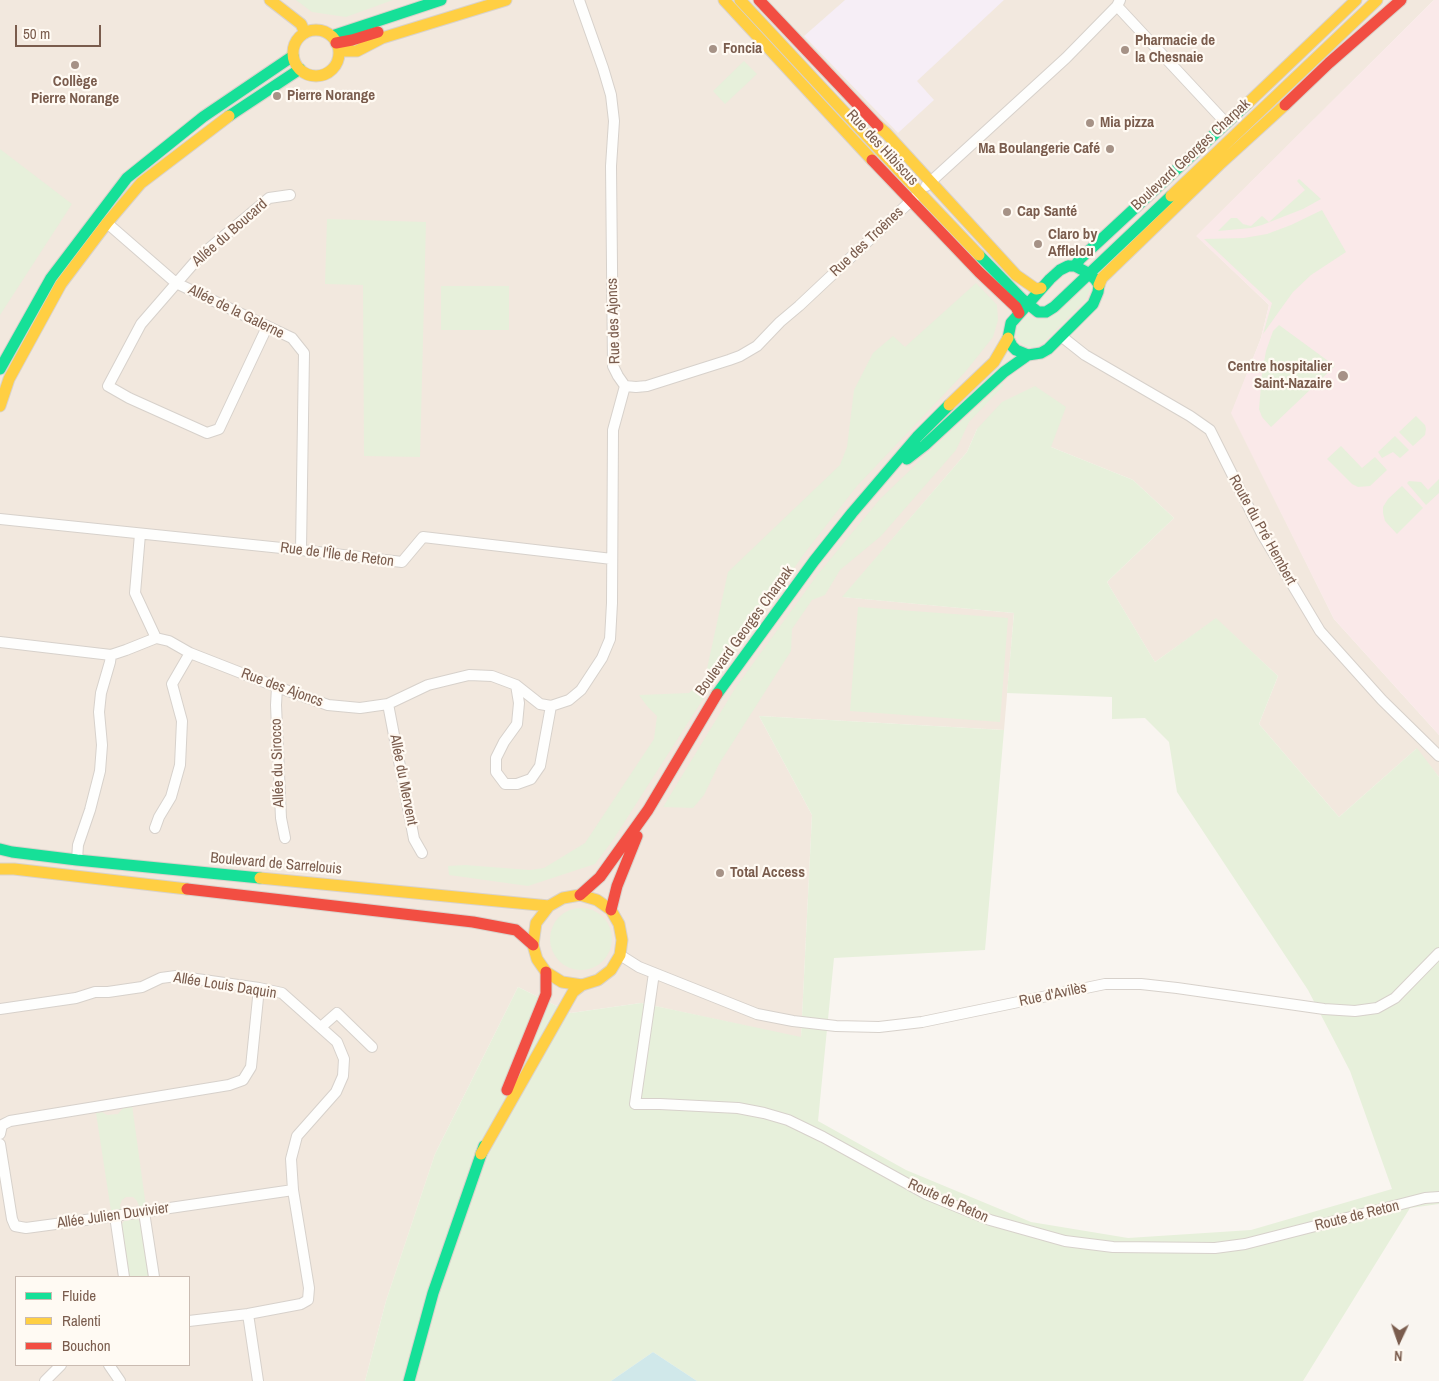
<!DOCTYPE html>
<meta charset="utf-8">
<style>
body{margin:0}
#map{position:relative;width:1439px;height:1381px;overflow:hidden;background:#f9f5f0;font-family:"Archivo Narrow",sans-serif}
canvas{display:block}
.legend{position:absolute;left:15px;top:1276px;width:175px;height:90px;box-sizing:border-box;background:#fffaf3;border:1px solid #cabbb1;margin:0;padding:6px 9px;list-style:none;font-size:15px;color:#7a5c4d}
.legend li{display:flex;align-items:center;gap:10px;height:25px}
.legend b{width:25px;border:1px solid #cabbb1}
.north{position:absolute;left:1374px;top:1316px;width:50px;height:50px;-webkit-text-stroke:4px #fffaf3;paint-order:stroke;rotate:183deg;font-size:14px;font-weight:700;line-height:20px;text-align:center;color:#7a5c4d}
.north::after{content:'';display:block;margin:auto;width:18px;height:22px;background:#7a5c4d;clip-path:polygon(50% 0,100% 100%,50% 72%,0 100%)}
.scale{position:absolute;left:15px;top:25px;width:86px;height:22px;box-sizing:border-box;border:2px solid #7a5c4d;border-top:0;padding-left:6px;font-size:15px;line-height:18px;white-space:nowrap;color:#7a5c4d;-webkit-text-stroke:4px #fffaf3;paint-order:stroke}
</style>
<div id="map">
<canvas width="1439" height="1381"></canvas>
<ul class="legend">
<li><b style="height:6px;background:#16e098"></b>Fluide</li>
<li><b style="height:6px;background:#ffcf43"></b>Ralenti</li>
<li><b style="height:6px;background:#f24e42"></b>Bouchon</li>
</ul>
<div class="north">N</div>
<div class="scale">50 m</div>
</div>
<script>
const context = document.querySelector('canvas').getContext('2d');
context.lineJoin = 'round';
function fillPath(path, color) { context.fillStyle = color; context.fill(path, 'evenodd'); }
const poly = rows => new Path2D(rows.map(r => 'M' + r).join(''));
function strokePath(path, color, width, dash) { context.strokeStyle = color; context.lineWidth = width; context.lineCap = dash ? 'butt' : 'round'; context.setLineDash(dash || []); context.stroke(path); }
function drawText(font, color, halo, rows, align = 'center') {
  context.font = font + ' "Archivo Narrow",sans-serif'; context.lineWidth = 4.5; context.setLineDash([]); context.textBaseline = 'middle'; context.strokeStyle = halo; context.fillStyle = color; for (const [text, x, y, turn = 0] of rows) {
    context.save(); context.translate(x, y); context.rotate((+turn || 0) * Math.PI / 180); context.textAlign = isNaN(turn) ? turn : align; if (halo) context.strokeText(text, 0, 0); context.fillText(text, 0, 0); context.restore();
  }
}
fillPath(poly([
 [0,0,1434,0,1197,236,1269,305,1261,338,1232,413,1334,619,1439,735,1439,777,1416,749,1339,817,1259,724,1278,676,1216,619,1155,662,1107,582,1174,518,1133,480,1051,447,977,429,967,452,843,597,1014,613,1004,730,759,716,812,815,801,1038,641,1003,571,1013,518,987,435,1154,386,1301,365,1381,0,1381],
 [16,1277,189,1277,189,1365,16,1365]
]), '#f2e8de');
fillPath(poly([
 [845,0,1004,0,917,81,934,100,898,133,804,36]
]), '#f6eef6');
fillPath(poly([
 [1434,0,1439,0,1439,735,1334,619,1231,413,1261,338,1269,305,1196,236]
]), '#fae9e9');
fillPath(poly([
 [296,0,393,0,346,17,312,12],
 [744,61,757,74,725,104,713,91],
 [0,149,72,204,0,315],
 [1299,179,1321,199,1303,209,1262,225,1251,228,1218,231,1231,218,1237,218,1243,224,1251,226,1262,216,1269,222,1305,190,1297,181],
 [1322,210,1346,252,1311,275,1293,292,1280,310,1263,334,1272,303,1204,239,1244,238,1267,234,1291,225],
 [327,219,426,222,420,457,364,456,363,285,325,284],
 [1088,282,1090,289,1086,299,1044,342,1035,347,1026,346,1020,342,1016,334,1018,325,1027,316,1035,319,1044,319],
 [976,283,997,305,998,320,993,337,966,371,857,486,807,550,723,668,613,840,595,864,528,886,449,875,448,866,465,865,530,870,544,868,585,843,654,739,657,716,647,706,639,695,689,693,705,678,728,572,840,465,847,447,854,390,873,353,893,336,905,347],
 [441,286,509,286,509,330,441,330],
 [1279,325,1335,366,1271,427,1262,417,1259,409,1262,373,1266,351,1273,331],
 [1002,382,1004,385,969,422,956,450,881,536,840,570,825,595,812,600,792,629,791,651,719,764,704,795,693,808,663,807,736,687,818,574,880,499],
 [1035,386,1066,407,1051,447,1133,480,1174,518,1107,582,1155,662,1216,618,1278,676,1259,724,1339,817,1417,748,1439,777,1439,1204,1410,1208,1303,1381,697,1381,653,1352,611,1381,365,1381,386,1301,435,1154,518,987,571,1013,641,1003,801,1037,812,815,759,716,1004,730,985,950,834,958,818,1121,906,1170,1031,1222,1128,1238,1251,1230,1392,1189,1350,1071,1308,990,1177,792,1169,742,1145,718,1112,719,1112,697,1007,693,1014,613,842,597,967,452,977,429,1002,402],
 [1416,416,1425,425,1426,429,1425,435,1413,446,1399,432],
 [1395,436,1409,450,1400,458,1393,452,1382,458,1378,452],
 [1341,446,1362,468,1375,457,1387,470,1370,486,1358,487,1352,484,1327,459],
 [1439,479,1439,493,1426,505,1407,483,1409,481,1421,482,1428,490],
 [1402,486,1423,508,1397,534,1385,521,1383,513,1383,507,1388,499],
 [858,607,1008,618,1000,722,850,711],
 '550 939a31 31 0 1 1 62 0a31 31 0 1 1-62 0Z',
 [132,1105,146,1207,140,1208,137,1201,133,1197,126,1197,122,1200,120,1205,121,1211,111,1211,96,1113,102,1112,107,1115,118,1114,123,1108],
 [137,1219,142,1223,150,1277,128,1277,120,1227,124,1221]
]), '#e7f0db');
fillPath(poly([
 [653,1352,697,1381,611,1381]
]), '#d0e8ea');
const street = poly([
 [579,0,603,68,611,95,614,121,611,166,613,366,618,376,625,386],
 [1117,6,1226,123],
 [926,186,1066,58,1117,6,1120,0],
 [107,223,176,283,292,338,304,353,301,550],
 [267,327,219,429,207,433,129,398,108,386,141,324,200,256,269,198,290,195],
 [1061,336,1085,355,1190,416,1210,430,1262,534,1320,631,1382,700,1439,756],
 [625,386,636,387,647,386,729,360,740,356,757,346,780,322,799,306,914,198],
 [0,519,301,550,402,562,423,537,612,559],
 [140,534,135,593,156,638],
 [0,642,111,655,126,650,156,638,169,641,190,653,277,687,328,705,360,708,388,704,428,685,469,675,492,676,516,685,540,704,551,706,569,700,581,690,602,658,610,639,612,603,613,430,625,386],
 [516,685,519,703,517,724,504,742,496,758,496,772,505,784,517,784,531,779,540,766,551,706],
 [277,687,276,705,281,818,285,838],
 [388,704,414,839,422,853],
 [155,828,159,817,171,797,180,765,182,721,172,684,190,653],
 [77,860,78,845,90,810,100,771,102,745,99,712,101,693,110,662,111,655],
 [620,955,639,967,757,1014,793,1021,836,1026,879,1027,922,1022,1105,984,1141,984,1177,988,1324,1009,1355,1011,1377,1008,1395,998,1439,953],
 [654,973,635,1104,660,1104,738,1108,764,1113,788,1120,823,1137,926,1194,990,1220,1065,1241,1113,1247,1215,1248,1245,1244,1425,1198,1439,1197],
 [0,1009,76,998,95,992,108,992,142,987,161,978,176,976,259,988,282,993,337,1042,344,1059,343,1076,336,1092,297,1136,291,1159,293,1190,309,1288,308,1300,301,1304,248,1314,189,1321],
 [321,1027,337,1013,372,1047],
 [0,1134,2,1125,10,1121,229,1085,243,1080,251,1067,259,988],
 [0,1144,12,1219,15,1226,26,1228,115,1216,293,1190],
 [144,1212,154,1277],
 [115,1216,124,1277],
 [248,1314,258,1381],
 [109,1365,120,1381],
 [45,1381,61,1365]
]);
const fast = poly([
 [332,36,441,0],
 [229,116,300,69],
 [979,255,1022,299,1038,312,1046,312,1054,307,1171,196],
 [1068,266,1075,266,1088,273,1095,279,1099,285,1098,292,1093,304,1048,349,1041,353,1028,355,1016,350,1012,346,1008,338,1011,323,1050,279,1060,270,1068,266],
 [1075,266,1080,259,1247,104],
 [0,369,51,278,127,178,203,117,293,56],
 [907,459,925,445,1004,372,1028,355],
 [717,694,814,561,852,513,917,437,949,405],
 [0,849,12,852,77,860,260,878],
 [409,1381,433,1293,484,1146]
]);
const slow = poly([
 [270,0,301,24,305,33],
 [724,0,872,160],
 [740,0,919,192,979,255],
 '293 53a23 23 0 1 1 46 0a23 23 0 1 1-46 0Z',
 [339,51,357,51,382,38,506,0],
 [1247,104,1356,0],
 [878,126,886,133,1016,275,1036,289,1041,288],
 [1171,196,1377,0],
 [1099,285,1102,278,1219,165,1285,105],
 [949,405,994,362,1008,338],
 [0,406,9,379,61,284,107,223,141,183,229,116],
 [0,869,14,869,187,889],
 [260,878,549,906],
 [481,1154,573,992,582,985,598,980,611,970,620,955,622,940,619,924,611,910,597,900,580,895,563,898,549,906,536,923,533,945,537,959,546,972,562,982,582,985]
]);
const jam = poly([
 [759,0,878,126],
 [336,43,352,40,378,32],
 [1285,105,1329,63,1401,0],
 [872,160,979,272,1016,307,1019,313],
 [187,889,473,922,516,930,533,945],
 [580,895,600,877,648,810,717,694],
 [611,910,617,886,637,836],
 [507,1090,546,994,546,972]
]);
strokePath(street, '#d7d1cb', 12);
strokePath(fast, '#d9d2cb', 13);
strokePath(slow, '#d9d2cb', 13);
strokePath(jam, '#d9d2cb', 13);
strokePath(street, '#fefefd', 10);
strokePath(fast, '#16e098', 11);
strokePath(slow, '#ffcf43', 11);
strokePath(jam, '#f24e42', 11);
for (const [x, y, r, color] of [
 [713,49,5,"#a69286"],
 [1125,50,5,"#a69286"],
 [75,65,5,"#a69286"],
 [277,96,5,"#a69286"],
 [1090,123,5,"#a69286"],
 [1110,149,5,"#a69286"],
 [1007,212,5,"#a69286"],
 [1038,244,5,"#a69286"],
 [1343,376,6,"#a69286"],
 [720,873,5,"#a69286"]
]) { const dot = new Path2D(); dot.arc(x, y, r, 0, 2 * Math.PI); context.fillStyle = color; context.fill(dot); strokePath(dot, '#fffaf3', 2); }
drawText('bold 15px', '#7a5c4d', '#fffaf3', [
 ["Pharmacie de",1135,41],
 ["la Chesnaie",1135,58],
 ["Foncia",723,49],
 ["Collège",75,82,"center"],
 ["Pierre Norange",75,99,"center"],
 ["Pierre Norange",287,96],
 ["Mia pizza",1100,123],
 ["Ma Boulangerie Café",1100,149,"right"],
 ["Cap Santé",1017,212],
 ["Claro by",1048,235],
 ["Afflelou",1048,252],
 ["Centre hospitalier",1332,367,"right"],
 ["Saint-Nazaire",1332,384,"right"],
 ["Total Access",730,873]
], 'left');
drawText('15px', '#7a5c4d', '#fffaf3', [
 ["Rue des Hibiscus",882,148,47],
 ["Boulevard Georges Charpak",1191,155,-43],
 ["Allée du Boucard",230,233,-41],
 ["Rue des Troënes",867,242,-43],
 ["Allée de la Galerne",236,312,26],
 ["Rue des Ajoncs",614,321,-92],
 ["Route du Pré Hembert",1262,530,61],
 ["Rue de l'Île de Reton",337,555,7],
 ["Boulevard Georges Charpak",745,631,-54],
 ["Rue des Ajoncs",282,688,20],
 ["Allée du Sirocco",278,763,-92],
 ["Allée du Mervent",403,780,79],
 ["Boulevard de Sarrelouis",276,864,5],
 ["Allée Louis Daquin",225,986,9],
 ["Rue d'Avilès",1053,995,-12],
 ["Route de Reton",948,1201,24],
 ["Allée Julien Duvivier",113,1216,-8],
 ["Route de Reton",1357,1216,-14]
]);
</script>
